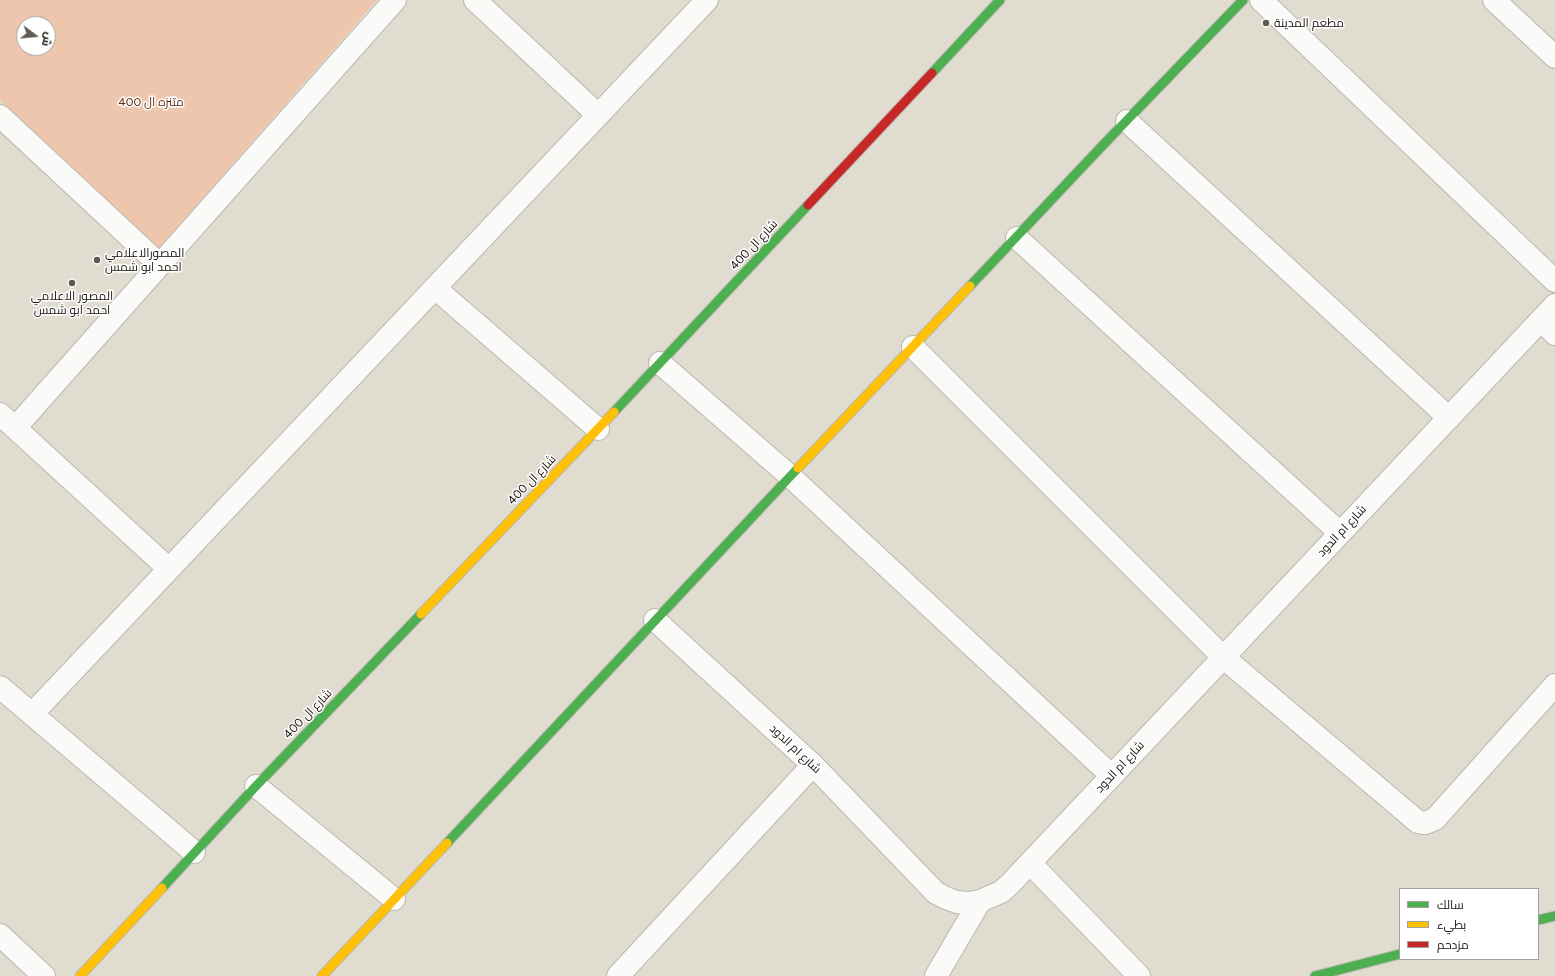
<!DOCTYPE html>
<meta charset="utf-8">
<style>
body{margin:0}
#map{position:relative;width:1555px;height:976px;overflow:hidden;background:#e1dcd0;font-family:Figtree,Cairo,sans-serif}
canvas{display:block}
.legend{position:absolute;left:1399px;top:888px;width:140px;height:72px;box-sizing:border-box;background:#fff;border:1px solid #a3a19e;margin:0;padding:5px 7px;list-style:none;font-size:12px;color:#19150d}
.legend li{display:flex;align-items:center;gap:8px;height:20px}
.legend b{width:20px;border:1px solid #a3a19e}
.north{position:absolute;left:16px;top:16px;width:40px;height:40px;box-sizing:border-box;background:#fff;border:1px solid #a3a19e;border-radius:50%;rotate:106deg;font-size:11px;font-weight:700;line-height:16px;text-align:center;color:#19150d}
.north::after{content:'';display:block;margin:auto;width:14px;height:18px;background:#5f5b51;clip-path:polygon(50% 0,100% 100%,50% 72%,0 100%)}
</style>
<div id="map">
<canvas width="1555" height="976"></canvas>
<ul class="legend">
<li><b style="height:5px;background:#4caf50"></b>سالك</li>
<li><b style="height:5px;background:#ffc107"></b>بطيء</li>
<li><b style="height:5px;background:#c62828"></b>مزدحم</li>
</ul>
<div class="north">ش</div>
</div>
<script>
const context = document.querySelector('canvas').getContext('2d');
context.lineJoin = 'round';
function fillPath(path, color) { context.fillStyle = color; context.fill(path, 'evenodd'); }
const poly = rows => new Path2D(rows.map(r => 'M' + r).join(''));
function strokePath(path, color, width, dash) { context.strokeStyle = color; context.lineWidth = width; context.lineCap = dash ? 'butt' : 'round'; context.setLineDash(dash || []); context.stroke(path); }
function drawText(font, color, halo, rows, align = 'center') {
  context.font = font + ' Figtree,Cairo,sans-serif'; context.lineWidth = 3; context.setLineDash([]); context.textBaseline = 'middle'; context.strokeStyle = halo; context.fillStyle = color; for (const [text, x, y, turn = 0] of rows) {
    context.save(); context.translate(x, y); context.rotate((+turn || 0) * Math.PI / 180); context.textAlign = isNaN(turn) ? turn : align; if (halo) context.strokeText(text, 0, 0); context.fillText(text, 0, 0); context.restore();
  }
}
fillPath(poly([
 [0,0,377,0,158,249,0,100],
 [24,24,48,24,48,48,24,48]
]), '#eec5ad');
const street = poly([
 [475,0,598,115],
 [1261,0,1555,281],
 [1494,0,1555,57],
 [0,116,160,265],
 [1127,121,1449,418],
 [1017,238,1340,533],
 [435,288,598,429],
 [1541,320,1555,334],
 [913,347,1223,657,1418,822,1425,823,1435,819,1555,685],
 [660,363,791,477,1112,776],
 [0,414,169,569],
 [15,428,395,0],
 [655,620,813,765,936,893,946,898,957,902,968,903,980,901,1001,892,1010,884,1555,305],
 [0,687,194,852],
 [32,714,707,0],
 [256,786,394,899],
 [1030,863,1139,976],
 [0,935,44,976],
 [618,976,813,765],
 [936,976,980,901]
]);
const fast = poly([
 [932,73,1000,0],
 [970,286,1104,144,1243,0],
 [614,412,808,205],
 [447,843,798,468],
 [162,888,256,786,421,614],
 [1538,920,1555,916],
 [1315,976,1400,954]
]);
const slow = poly([
 [798,468,970,286],
 [421,614,614,412],
 [80,976,162,888],
 [322,976,447,843]
]);
const jam = poly([
 [808,205,932,73]
]);
strokePath(street, '#bcb8ae', 24);
strokePath(fast, '#bcb8ae', 11);
strokePath(slow, '#bcb8ae', 11);
strokePath(jam, '#bcb8ae', 11);
strokePath(street, '#fafaf8', 22);
strokePath(fast, '#4caf50', 9);
strokePath(slow, '#ffc107', 9);
strokePath(jam, '#c62828', 9);
for (const [x, y, r, color] of [
 [1266,23,4,"#5f5b51"],
 [97,260,4,"#5f5b51"],
 [72,283,4,"#5f5b51"]
]) { const dot = new Path2D(); dot.arc(x, y, r, 0, 2 * Math.PI); context.fillStyle = color; context.fill(dot); strokePath(dot, '#fff', 1.5); }
drawText('12px', '#19150d', '#fff', [
 ["مطعم المدينة",1274,23],
 ["المصورالاعلامي",105,253],
 ["احمد ابو شمس",105,267],
 ["المصور الاعلامي",72,296,"center"],
 ["احمد ابو شمس",72,310,"center"]
], 'left');
drawText('12px', '#622e11', '#fff', [
 ["متنزه ال 400",151,102]
]);
drawText('12px', '#19150d', '#fff', [
 ["شارع ال 400",754,245,-47],
 ["شارع ال 400",532,480,-46],
 ["شارع ام الدود",1342,531,-47],
 ["شارع ال 400",308,714,-46],
 ["شارع ام الدود",795,749,43],
 ["شارع ام الدود",1120,767,-47]
]);
</script>
